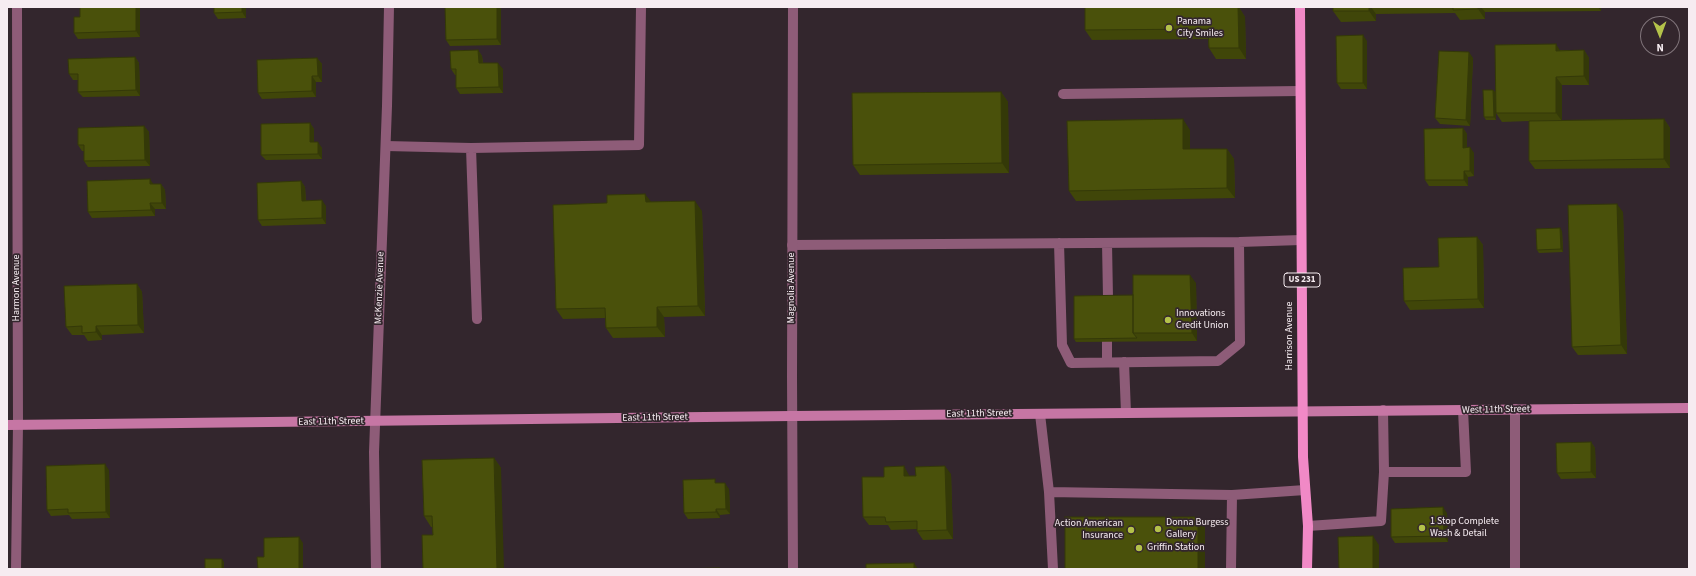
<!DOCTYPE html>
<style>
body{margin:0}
#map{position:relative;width:1696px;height:576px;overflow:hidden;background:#33262d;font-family:"Source Sans 3",sans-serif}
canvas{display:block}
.frame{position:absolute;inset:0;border:8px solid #f6ecf1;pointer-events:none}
.north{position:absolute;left:1640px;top:16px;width:40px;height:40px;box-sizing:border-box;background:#33262d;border:1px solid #81757b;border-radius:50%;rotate:179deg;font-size:11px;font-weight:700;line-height:16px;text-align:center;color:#f6ecf1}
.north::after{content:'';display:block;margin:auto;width:14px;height:18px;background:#b4c24a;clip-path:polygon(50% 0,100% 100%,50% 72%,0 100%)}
</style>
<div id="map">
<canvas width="1696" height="576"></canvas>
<div class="frame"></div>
<div class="north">N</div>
</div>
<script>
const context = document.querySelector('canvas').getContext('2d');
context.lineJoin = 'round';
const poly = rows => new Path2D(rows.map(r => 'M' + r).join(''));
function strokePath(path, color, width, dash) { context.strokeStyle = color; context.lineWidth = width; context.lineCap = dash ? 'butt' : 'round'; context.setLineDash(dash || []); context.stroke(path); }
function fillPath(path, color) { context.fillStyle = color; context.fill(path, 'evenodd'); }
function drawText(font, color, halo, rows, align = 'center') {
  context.font = font + ' "Source Sans 3",sans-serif'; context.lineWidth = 3.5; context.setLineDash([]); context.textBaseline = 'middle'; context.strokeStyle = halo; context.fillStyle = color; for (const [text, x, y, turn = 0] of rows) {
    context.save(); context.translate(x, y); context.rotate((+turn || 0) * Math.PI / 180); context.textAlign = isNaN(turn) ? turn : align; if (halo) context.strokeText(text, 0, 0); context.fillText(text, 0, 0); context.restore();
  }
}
strokePath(poly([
 [1063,94,1300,91],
 [386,146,471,148,639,145,641,7],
 [471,148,477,319],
 [1059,243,1062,345,1071,363,1218,361,1240,343,1239,242],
 [1107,243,1108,298],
 [792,245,1239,242,1301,240],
 [1107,341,1107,362],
 [1124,362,1126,413],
 [1515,409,1515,569],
 [1383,410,1384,472],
 [1040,414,1049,492,1232,495,1231,569],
 [1049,492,1053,569],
 [1232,495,1305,490],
 [1308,526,1381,521,1384,472,1466,472,1463,410]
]), '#8e5c78', 10);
strokePath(poly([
 [793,7,792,376,793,569],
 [16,569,18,425,17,7],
 [376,569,374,452,387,106,389,7]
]), '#8e5c78', 10);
strokePath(poly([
 [7,425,792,416,1689,408]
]), '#c676a4', 10);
strokePath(poly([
 [1300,7,1303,457,1308,526,1307,569]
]), '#f189c6', 10);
fillPath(poly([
 [140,7,140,37,78,39,74,33,80,17],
 [214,7,246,7,246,18,218,19,214,13],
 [445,7,499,7,501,9,501,45,450,46,446,40],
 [1333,7,1601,7,1601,11,1485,12,1485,19,1460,20,1455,13,1376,14,1376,21,1341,22,1333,11],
 [1240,9,1245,17,1246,59,1216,59,1209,48,1208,39,1092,40,1085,30],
 [1367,41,1367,89,1341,89,1337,83],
 [478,50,482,56,483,63,503,69,503,93,460,94,456,88,456,75,455,75,451,69],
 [1560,50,1584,50,1589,58,1589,85,1562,85,1562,120,1664,119,1670,128,1670,168,1535,169,1529,161,1529,121,1502,122,1496,113],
 [135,57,139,63,140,96,83,97,78,92,78,80,73,80,69,74],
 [317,58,322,64,322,82,316,82,316,97,262,99,258,93],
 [1473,58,1470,126,1440,124,1435,118],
 [1493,90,1496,93,1496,120,1486,120,1484,117],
 [1001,92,1008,102,1009,173,860,175,853,165],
 [310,123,314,129,314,142,322,148,322,159,266,160,261,155],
 [144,126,149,132,150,166,88,167,84,161,84,151,82,151,78,145],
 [1463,128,1467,134,1467,148,1474,153,1474,176,1468,177,1468,186,1429,186,1425,180],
 [1190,130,1190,149,1227,149,1234,159,1235,198,1076,201,1069,191],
 [301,181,305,187,306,201,326,206,326,224,262,226,258,220],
 [153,184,161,184,165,190,166,209,155,209,155,216,92,218,88,212],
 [651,202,702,211,705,316,664,317,665,337,613,338,606,328,605,318,563,319,556,309],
 [1623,212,1627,354,1578,355,1572,347],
 [1562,231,1563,252,1539,253,1537,250],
 [1477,237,1483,245,1484,308,1410,310,1404,301,1439,267],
 [1196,283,1197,341,1076,342,1074,339,1133,295],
 [137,284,142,292,144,333,102,335,102,340,88,341,84,335,72,335,66,327],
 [1591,442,1595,448,1596,478,1561,479,1557,473],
 [494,458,501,468,433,535,432,527,431,527,424,516],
 [109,470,110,518,72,519,69,515,51,516,47,510],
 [951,474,953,539,923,540,917,531,917,529,891,530,888,525,869,525,863,517,884,477,909,475,909,476],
 [717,483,729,489,730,514,720,515,720,518,688,519,684,513],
 [1447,513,1448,542,1395,543,1391,537]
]), '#404609');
fillPath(poly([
 [136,7,140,7,140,37,136,31],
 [242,7,246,7,246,18,242,12],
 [497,7,499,7,501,9,501,45,497,39],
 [1233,7,1240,7,1240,9,1245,17,1246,59,1239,48],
 [1369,7,1371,7,1376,14,1376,21,1369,11],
 [1478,7,1481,7,1485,12,1485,19,1478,9],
 [1598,7,1601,7,1601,11],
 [1363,35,1367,41,1367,89,1363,83],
 [1556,44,1561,52,1556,51],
 [478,50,482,56,483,69,479,63],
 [1584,50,1589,58,1589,85,1584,76],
 [1469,52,1473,58,1470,126,1466,120],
 [135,57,139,63,140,96,136,90],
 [317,58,322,64,322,82,318,76],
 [498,63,503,69,503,93,499,87],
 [312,76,316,82,316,97,312,91],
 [1556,77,1562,85,1562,121,1556,113],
 [1493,90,1496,93,1496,120,1494,117],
 [1001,92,1008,102,1009,173,1002,163],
 [1183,119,1190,130,1190,160,1183,149],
 [1664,119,1670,128,1670,168,1664,159],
 [310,123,314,129,314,148,310,142],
 [144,126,149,132,150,166,145,160],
 [1463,128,1467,134,1467,153,1463,148],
 [318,142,322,148,322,159,318,154],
 [1470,147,1474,153,1474,176,1470,171],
 [1227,149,1234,159,1235,198,1227,188],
 [1464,171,1468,177,1468,186,1464,180],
 [150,179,154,185,150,184],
 [301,181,305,187,306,207,302,201],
 [161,184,165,190,166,209,162,203],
 [645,194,653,204,646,202],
 [322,200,326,206,326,224,322,218],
 [695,201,702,211,705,316,698,306],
 [150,203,155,209,155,216,151,210],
 [1617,204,1623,212,1627,354,1621,345],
 [1560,228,1562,231,1563,252,1561,249],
 [1477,237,1483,245,1484,308,1478,299],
 [1190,275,1196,283,1197,341,1192,333],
 [137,284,142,292,144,333,138,325],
 [657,307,664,317,665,337,657,327],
 [96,326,102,335,102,340,96,332],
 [1591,442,1595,448,1596,478,1591,472],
 [494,458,501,468,504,569,497,569],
 [105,464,109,470,110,518,106,512],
 [904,466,909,475,910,484,904,476],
 [945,466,951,474,953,539,947,530],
 [725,483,729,489,730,514,726,509],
 [1443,507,1447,513,1448,542,1444,536],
 [716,509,720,515,720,518,716,512],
 [1198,517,1205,527,1205,569,1198,569],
 [1373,536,1379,545,1379,569,1373,569],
 [299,537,303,543,303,569,299,569],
 [222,559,224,562,224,569,222,569],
 [914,563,918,569,914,569]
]), '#343908');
const building = poly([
 [80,7,136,7,136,31,74,33,74,17,80,17,80,7],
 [214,7,242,7,242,12,214,13,214,7],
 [445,7,497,7,497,39,446,40,445,7],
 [1085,7,1238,7,1239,48,1209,48,1208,29,1085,30,1085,7],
 [1333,7,1369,7,1369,11,1333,11,1333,7],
 [1453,7,1478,7,1478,9,1453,10,1453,7],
 [1363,35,1363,83,1337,83,1336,36,1363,35],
 [1556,44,1556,51,1584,50,1584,76,1556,77,1556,113,1496,113,1495,45,1556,44],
 [478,50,479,63,498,63,499,87,456,88,456,69,451,69,450,51,478,50],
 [1439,51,1469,52,1466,120,1435,118,1439,51],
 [135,57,136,90,78,92,78,74,69,74,68,59,135,57],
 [317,58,318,76,312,76,312,91,258,93,257,60,317,58],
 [1483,90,1493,90,1494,117,1484,117,1483,90],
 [1001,92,1002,163,853,165,852,93,1001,92],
 [1183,119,1183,149,1227,149,1227,188,1069,191,1067,121,1183,119],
 [1664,119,1664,159,1529,161,1529,121,1664,119],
 [310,123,310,142,318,142,318,154,261,155,261,124,310,123],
 [144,126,145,160,84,161,84,145,78,145,78,128,144,126],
 [1463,128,1463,148,1470,147,1470,171,1464,171,1464,180,1425,180,1424,129,1463,128],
 [150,179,150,184,161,184,162,203,150,203,151,210,88,212,87,181,150,179],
 [301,181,302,201,322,200,322,218,258,220,257,183,301,181],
 [645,194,646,202,695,201,698,306,657,307,657,327,606,328,605,308,556,309,553,205,607,203,607,195,645,194],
 [1617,204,1621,345,1572,347,1568,205,1617,204],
 [1560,228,1561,249,1537,250,1536,229,1560,228],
 [1477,237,1478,299,1404,301,1403,268,1439,267,1438,238,1477,237],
 [1133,275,1190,275,1192,333,1133,333,1133,275],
 [137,284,138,325,96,326,96,332,82,333,82,326,66,327,64,286,137,284],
 [1133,295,1133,333,1137,338,1074,339,1074,296,1133,295],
 [1591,442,1591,472,1557,473,1556,443,1591,442],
 [494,458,497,569,423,569,422,535,433,535,432,516,424,516,422,460,494,458],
 [105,464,106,512,68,513,68,509,47,510,46,466,105,464],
 [904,466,904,476,916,476,915,467,945,466,947,530,917,531,917,521,886,522,885,517,863,517,862,477,884,477,884,467,904,466],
 [715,479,715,483,725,483,726,509,716,509,716,512,684,513,683,480,715,479],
 [1443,507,1444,536,1391,537,1391,509,1443,507],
 [1065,517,1198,517,1198,569,1065,569,1065,517],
 [1373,536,1373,569,1339,569,1338,537,1373,536],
 [299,537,299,569,258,569,257,557,264,557,264,538,299,537],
 [205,559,222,559,222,569,205,569,205,559],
 [914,563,914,569,866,569,866,564,914,563],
 [719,568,719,569,680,569,719,568]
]);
fillPath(building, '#4a510b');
strokePath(building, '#343908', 1);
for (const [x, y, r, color] of [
 [1169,28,4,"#b4c24a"],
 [1168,320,4,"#b4c24a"],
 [1422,528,4,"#b4c24a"],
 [1158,529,4,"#b4c24a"],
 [1131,530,4,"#b4c24a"],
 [1139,548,4,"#b4c24a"]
]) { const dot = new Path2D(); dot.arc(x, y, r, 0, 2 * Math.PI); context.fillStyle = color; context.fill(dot); strokePath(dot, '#33262d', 1.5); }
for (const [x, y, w] of [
 [1302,280,36]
]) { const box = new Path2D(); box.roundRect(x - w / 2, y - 7, w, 14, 3); context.fillStyle = '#33262d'; context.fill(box); strokePath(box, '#f6ecf1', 1); }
drawText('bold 9px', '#f6ecf1', null, [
 ["US 231",1302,280]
]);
drawText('10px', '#f6ecf1', '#33262d', [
 ["Panama",1177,22],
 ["City Smiles",1177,34],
 ["Innovations",1176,314],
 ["Credit Union",1176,326],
 ["1 Stop Complete",1430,522],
 ["Wash & Detail",1430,534],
 ["Donna Burgess",1166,523],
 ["Gallery",1166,535],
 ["Action American",1123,524,"right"],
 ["Insurance",1123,536,"right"],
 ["Griffin Station",1147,548]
], 'left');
drawText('10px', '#f6ecf1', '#33262d', [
 ["Harmon Avenue",17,288,-90],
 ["McKenzie Avenue",380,288,-88],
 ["Magnolia Avenue",792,288,-90],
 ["Harrison Avenue",1290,336,-90],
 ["West 11th Street",1496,410,-1],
 ["East 11th Street",979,414,-1],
 ["East 11th Street",655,418,-1],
 ["East 11th Street",331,422,-1]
]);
</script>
